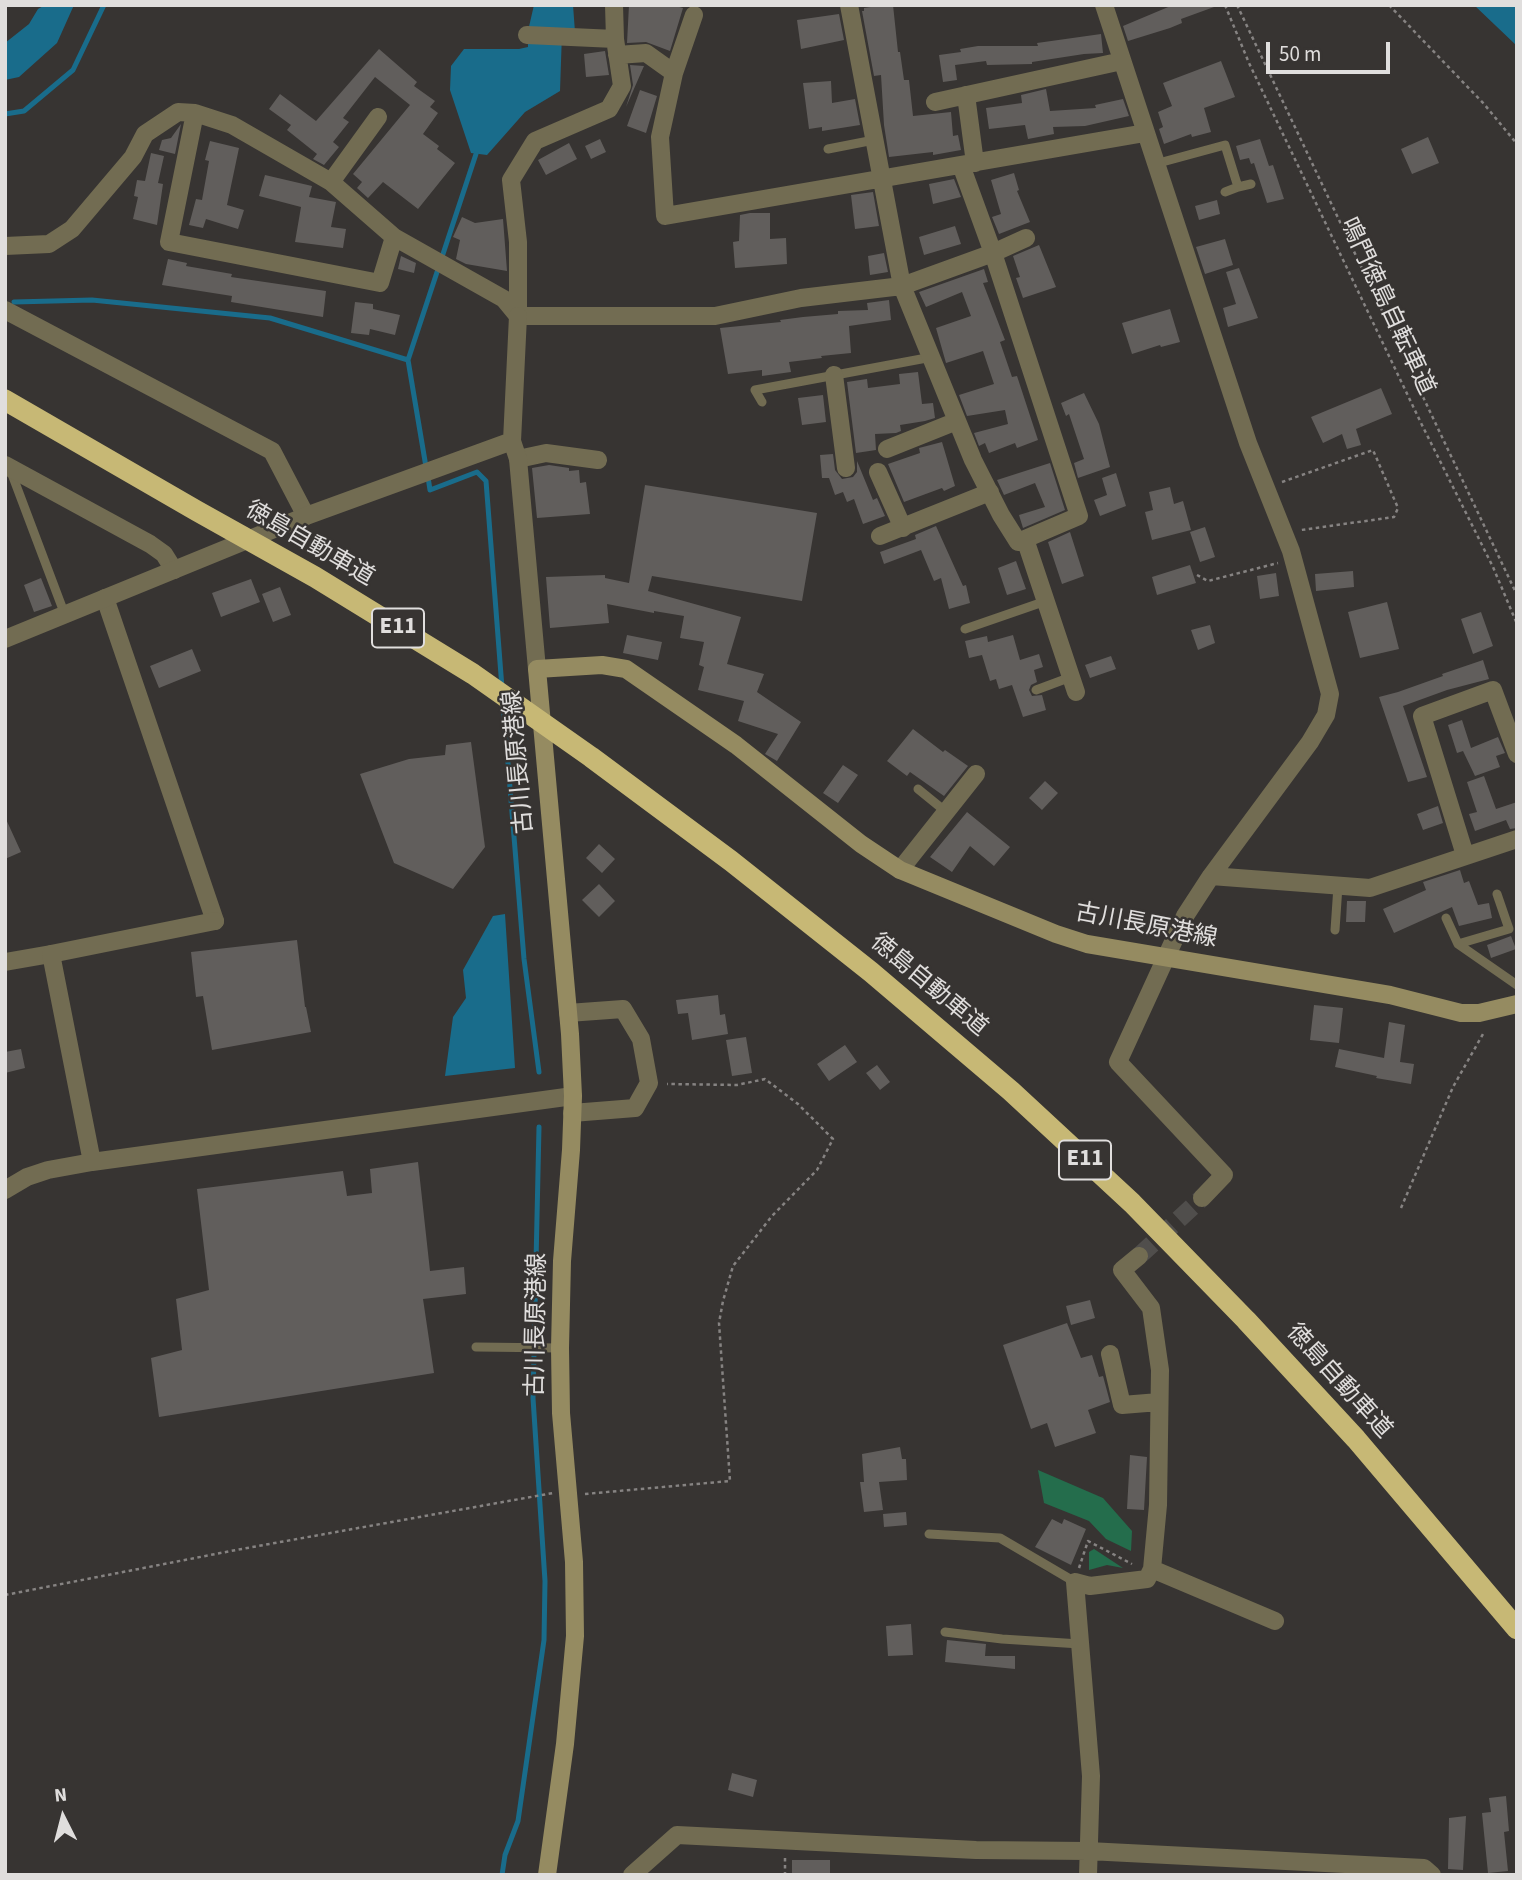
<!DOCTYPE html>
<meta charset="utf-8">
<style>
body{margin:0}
#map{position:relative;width:1522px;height:1880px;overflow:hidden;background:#373432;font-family:"Source Sans 3",sans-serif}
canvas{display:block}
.frame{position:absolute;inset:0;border:7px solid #e0dedd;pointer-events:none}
.north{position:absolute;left:28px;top:1782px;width:70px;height:70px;-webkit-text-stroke:5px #373432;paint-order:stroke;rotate:354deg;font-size:19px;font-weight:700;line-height:28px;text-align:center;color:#e0dedd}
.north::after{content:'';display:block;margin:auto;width:24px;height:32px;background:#e0dedd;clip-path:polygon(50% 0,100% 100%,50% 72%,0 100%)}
.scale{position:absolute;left:1266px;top:42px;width:124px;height:32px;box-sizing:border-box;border:4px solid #e0dedd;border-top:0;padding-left:9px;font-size:21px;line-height:24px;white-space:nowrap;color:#e0dedd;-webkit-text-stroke:5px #373432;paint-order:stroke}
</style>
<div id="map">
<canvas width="1522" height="1880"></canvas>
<div class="frame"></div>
<div class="north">N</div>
<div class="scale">50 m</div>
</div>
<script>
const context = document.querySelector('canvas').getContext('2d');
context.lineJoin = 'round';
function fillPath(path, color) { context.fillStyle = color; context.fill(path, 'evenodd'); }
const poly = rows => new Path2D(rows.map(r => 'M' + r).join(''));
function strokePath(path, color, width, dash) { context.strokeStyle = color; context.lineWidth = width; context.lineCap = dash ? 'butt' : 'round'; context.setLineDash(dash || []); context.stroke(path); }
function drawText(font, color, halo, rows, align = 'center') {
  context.font = font + ' "Source Sans 3","Noto Sans JP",sans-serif'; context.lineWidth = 5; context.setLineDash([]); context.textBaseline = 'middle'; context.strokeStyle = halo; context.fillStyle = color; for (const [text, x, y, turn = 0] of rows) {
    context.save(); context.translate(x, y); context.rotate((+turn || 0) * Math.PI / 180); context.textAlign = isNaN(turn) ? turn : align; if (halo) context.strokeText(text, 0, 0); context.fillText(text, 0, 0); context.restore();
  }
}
fillPath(poly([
 [1038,1470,1103,1498,1132,1531,1131,1551,1106,1539,1089,1521,1044,1503],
 [1094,1549,1123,1568,1107,1565,1089,1570,1089,1552]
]), '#246d4c');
fillPath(poly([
 [45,5,74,5,57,43,19,77,5,80,5,43,29,24,38,9],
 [534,5,573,5,575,32,562,33,560,91,525,112,487,155,471,153,450,90,451,66,464,49,519,49,528,47,528,31],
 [1474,5,1517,5,1517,46],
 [505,914,515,1068,445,1076,453,1017,466,998,463,970,493,916]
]), '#196c8b');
strokePath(poly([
 [5,114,24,111,73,70,104,5],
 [14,302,92,300,270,318,408,360],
 [426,467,408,360,476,154],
 [428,477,430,490,477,472,486,481,502,688],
 [503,702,524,959,539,1072],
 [502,1875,505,1855,518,1821,544,1640,545,1581,533,1398,539,1127]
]), '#196c8b', 5);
fillPath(poly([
 [629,5,672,5,683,8,670,51,646,42,627,43],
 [884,5,893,5,898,52,900,52,904,80,909,80,913,116,951,112,953,136,958,135,961,150,933,155,933,152,889,157,884,125,881,75,874,76,862,11,864,11,864,8],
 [1173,5,1214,5,1214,7,1181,19,1182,23,1170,28,1128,41,1123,26],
 [839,14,844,40,801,49,797,20],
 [1101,34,1103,53,1084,54,1032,62,1032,64,987,65,986,61,955,65,957,80,943,82,939,55,961,52,960,49,978,46,1038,46,1037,43],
 [379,49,417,82,414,86,435,101,430,107,438,113,423,134,439,146,437,149,455,163,418,209,383,182,368,198,357,188,362,182,353,174,410,105,375,77,343,118,349,122,333,142,339,147,324,165,313,159,317,154,287,130,291,125,269,109,280,94,316,121],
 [605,51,609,75,586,77,584,54],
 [1221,61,1235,97,1204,108,1211,132,1192,137,1191,134,1164,144,1159,129,1163,127,1158,112,1172,106,1163,83],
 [630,65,644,66,626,107,633,85],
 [831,81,832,103,855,99,860,125,822,131,822,127,809,129,803,83],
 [1046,89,1050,111,1096,108,1095,105,1123,99,1129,116,1085,126,1053,127,1054,134,1028,139,1025,125,989,129,986,108,1022,103,1021,95],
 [640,90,657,96,646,133,627,126],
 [181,124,175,154,159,150,162,140,171,138],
 [1428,137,1439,163,1412,174,1401,149],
 [600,139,606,152,591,159,585,146],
 [1260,139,1269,166,1273,165,1284,199,1267,203,1254,163,1251,164,1249,158,1240,160,1236,146],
 [210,141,239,148,227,205,244,210,238,229,206,219,203,228,189,225,196,199,202,200,209,161,205,160],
 [569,143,577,159,546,175,538,160],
 [151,153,164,156,158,183,163,184,157,225,133,219,138,197,134,196,137,180,145,181],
 [1014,173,1019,190,1017,191,1030,222,999,234,992,217,1001,214,991,180],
 [265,175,312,186,309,197,336,202,331,227,346,229,343,248,295,242,301,207,259,196],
 [954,179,961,197,933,204,929,184],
 [873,192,879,226,855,229,851,195],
 [1217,200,1220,214,1199,220,1195,206],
 [750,213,770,213,770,239,786,238,787,264,735,268,733,242,739,241,740,215],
 [462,217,475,223,503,219,507,271,466,264,456,259,460,240,453,237],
 [955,226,961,244,924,255,919,237],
 [1225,239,1233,265,1205,274,1196,247],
 [1039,245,1056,287,1023,298,1016,278,1020,277,1013,256],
 [884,253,888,272,870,275,868,256],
 [401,256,416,263,414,273,398,269],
 [168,259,187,263,186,266,232,274,231,277,326,291,323,317,231,302,232,296,162,285],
 [1239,268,1258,318,1228,327,1223,308,1236,304,1226,272],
 [984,269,988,282,983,283,1005,340,1000,342,1012,377,1017,376,1038,440,1017,448,1015,443,989,453,985,443,979,446,974,433,1008,424,1005,410,967,416,959,395,994,384,983,351,946,363,936,328,971,316,962,292,926,307,919,292],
 [889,300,891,320,849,326,851,353,821,356,822,358,789,362,791,372,762,376,762,370,728,374,720,328,781,322,780,320,803,317,838,314,838,311,868,310,867,303],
 [355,302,373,304,373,309,400,315,395,335,370,329,369,335,351,333],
 [1170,309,1180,342,1161,347,1160,345,1132,354,1122,323],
 [918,372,922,404,933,403,935,418,925,421,900,425,901,431,896,433,875,434,876,450,856,453,847,382,867,379,868,388,900,384,899,374],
 [1381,388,1392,414,1356,429,1361,445,1347,449,1342,434,1323,443,1311,417],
 [1084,393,1099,424,1110,467,1078,478,1074,463,1084,459,1069,414,1066,416,1061,403],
 [823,395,826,422,802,425,798,398],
 [942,442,955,486,944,491,942,488,904,502,888,464,920,453,919,448],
 [833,454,835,470,842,479,853,477,857,472,857,461,873,500,877,498,885,516,863,524,854,499,847,502,843,492,835,495,829,478,822,478,820,455],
 [1050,463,1065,510,1023,528,1019,515,1045,507,1035,483,1004,495,997,480],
 [549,465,569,468,569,471,579,470,580,483,586,482,590,514,537,518,532,468],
 [1116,473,1126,506,1100,516,1094,500,1107,495,1102,478],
 [645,485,817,513,802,601,652,576,648,591,741,617,727,664,764,674,757,692,801,722,777,761,765,754,778,734,738,721,744,701,698,690,704,667,699,665,704,642,680,638,684,616,654,611,654,613,607,604,609,623,550,628,546,577,605,575,605,578,629,583],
 [1170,487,1174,504,1183,501,1191,530,1152,540,1145,512,1153,510,1149,492],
 [936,526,963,586,966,585,970,603,949,609,941,578,934,581,921,550,884,564,880,552,916,539,915,535],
 [1205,527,1215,557,1200,562,1190,532],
 [1070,532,1084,576,1062,584,1048,542],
 [1016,561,1026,589,1007,595,998,568],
 [1190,565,1196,583,1157,595,1152,577],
 [1353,571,1354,587,1316,591,1315,574],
 [1276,573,1279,596,1260,599,1257,576],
 [41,578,52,606,34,612,24,585],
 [251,579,260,602,221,617,212,593],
 [280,587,291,615,273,622,262,594],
 [1387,602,1399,649,1360,658,1348,612],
 [1481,612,1493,646,1473,654,1461,619],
 [1210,625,1215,643,1198,650,1191,630],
 [627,635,662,642,658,660,623,653],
 [1013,635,1020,660,1039,654,1043,667,1034,670,1037,682,1031,685,1029,690,1032,696,1042,695,1046,710,1023,717,1012,685,999,689,996,679,990,681,982,655,969,658,965,641,987,636,988,642],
 [192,649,201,671,159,688,150,666],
 [1111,656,1116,669,1090,678,1085,665],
 [1483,660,1489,679,1447,690,1403,706,1427,777,1408,782,1379,697,1398,692,1443,676,1442,674],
 [1462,720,1471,748,1498,737,1505,753,1496,756,1500,767,1475,776,1463,751,1457,753,1448,725],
 [913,729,943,752,945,750,968,766,944,796,910,772,907,776,887,761],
 [471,742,485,847,453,889,394,863,360,774,409,759,445,755,446,745],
 [843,765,858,775,838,803,823,793],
 [1484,776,1496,809,1517,802,1517,828,1510,829,1506,820,1475,831,1469,814,1477,812,1467,782],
 [1045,781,1058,793,1042,810,1029,798],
 [1438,806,1443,823,1423,830,1417,814],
 [967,812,1010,847,994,866,970,846,952,872,930,857],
 [5,817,21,852,5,859],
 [599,844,615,859,602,873,586,858],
 [1460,870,1464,883,1469,881,1478,905,1489,903,1492,918,1459,926,1452,907,1394,933,1383,909,1426,890,1423,882],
 [599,884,615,901,599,917,582,900],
 [1347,901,1366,901,1365,922,1346,922],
 [1511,936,1516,949,1491,958,1487,945],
 [297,940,305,1007,306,1007,311,1032,212,1050,203,996,196,997,191,952],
 [718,995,720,1015,725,1014,728,1034,692,1040,688,1013,678,1014,676,1000],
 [1314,1005,1343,1008,1339,1043,1310,1040],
 [1389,1022,1405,1025,1400,1062,1414,1064,1411,1084,1376,1078,1377,1076,1335,1067,1339,1049,1384,1058],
 [746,1037,752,1073,732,1076,726,1040],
 [845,1045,857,1062,829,1081,817,1064],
 [21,1049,25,1068,5,1073,5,1052],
 [877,1065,890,1082,880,1090,866,1073],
 [418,1162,430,1271,464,1267,466,1294,423,1299,434,1373,159,1417,151,1358,182,1350,176,1299,209,1290,197,1189,343,1171,347,1196,372,1193,370,1169],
 [1090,1300,1095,1318,1071,1325,1066,1306],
 [1067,1323,1081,1358,1092,1355,1099,1377,1103,1376,1110,1402,1088,1410,1096,1433,1055,1447,1047,1423,1031,1429,1003,1345],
 [900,1447,902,1459,906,1459,907,1480,879,1482,883,1510,864,1512,860,1482,864,1482,862,1454],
 [1130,1455,1147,1457,1144,1510,1127,1509],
 [906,1512,907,1525,884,1527,883,1514],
 [1052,1519,1062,1524,1064,1519,1086,1529,1071,1565,1035,1547],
 [911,1624,913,1655,888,1656,886,1626],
 [947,1640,986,1644,985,1656,1015,1656,1015,1669,945,1662],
 [732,1773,757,1780,753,1797,728,1790],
 [1506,1796,1509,1831,1504,1832,1508,1871,1488,1873,1482,1813,1491,1812,1489,1798],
 [1466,1816,1463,1870,1448,1869,1449,1818],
 [792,1860,830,1860,830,1875,792,1875]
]), '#615e5c');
strokePath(poly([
 [1139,1256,1202,1198]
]), '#504e4c', 18, [18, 9]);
strokePath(poly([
 [1225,5,1249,63,1421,423,1493,567,1517,624],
 [1237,5,1517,595],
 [1389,5,1484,104,1517,144],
 [1282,482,1373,450,1398,508,1394,517,1301,530],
 [1197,575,1208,581,1278,563],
 [1401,1208,1453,1087,1483,1034,1482,1031],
 [585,1494,730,1481,719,1323,723,1301,733,1266,772,1216,817,1170,833,1139,798,1104,765,1079,737,1085,667,1084],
 [1079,1568,1088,1541,1132,1564],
 [5,1595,236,1550,553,1493],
 [785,1858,785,1875]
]), '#868382', 2.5, [3.5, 3.5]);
strokePath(poly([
 [828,149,874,140],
 [1155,164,1225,145,1238,187,1225,192],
 [1238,187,1251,184],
 [762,402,755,390,932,357],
 [10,469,65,615],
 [965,629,1046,601],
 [1036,690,1071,677],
 [918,789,945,811],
 [1497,894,1509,929,1458,944,1517,985],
 [1446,918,1458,944],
 [1335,930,1338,886],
 [476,1347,560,1348],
 [929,1534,1000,1538,1075,1582],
 [945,1632,1002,1639,1080,1644]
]), '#726c52', 9);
strokePath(poly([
 [1104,5,1248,443,1291,551,1330,694,1326,715,1310,742,1211,876,1185,916,1118,1062,1224,1175,1202,1198],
 [694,15,674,73,660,137,665,216,1145,133],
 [527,35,615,39],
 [617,55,646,53,674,73],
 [966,95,975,163],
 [935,102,1122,61],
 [195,113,169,242,380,283,394,237],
 [961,165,993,253,1026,238],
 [331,182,378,117],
 [5,246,49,244,72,229,133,157,145,134,178,112,195,113,232,125,331,182,394,237,504,299,518,316],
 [993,253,1079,516,1018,542,1001,515,973,460,902,286,993,253],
 [5,310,272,451,306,516],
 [518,316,715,316,801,298,902,286,849,5],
 [518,316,518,242,511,180,535,141,609,109,622,86,615,39,614,5],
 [834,375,846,468],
 [887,449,957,421],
 [518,459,546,453,598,460],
 [5,465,150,544,164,554,174,570],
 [878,472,903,528],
 [880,536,990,492],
 [1025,539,1076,692],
 [105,598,215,921],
 [1465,855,1422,716,1493,690,1517,754],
 [900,870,976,774],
 [1211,876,1370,888,1517,839],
 [5,962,51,954],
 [568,1013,623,1009,641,1039,649,1083,635,1108,572,1113],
 [1110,1354,1122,1405,1159,1402],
 [1152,1569,1275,1621],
 [632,1875,677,1835,976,1850,1088,1851,1424,1868,1432,1875],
 [1088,1875,1091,1776,1075,1582,1090,1586,1147,1579,1152,1569,1158,1505,1160,1370,1151,1308,1122,1270,1139,1256]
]), '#726c52', 18);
strokePath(poly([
 [518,316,512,441,518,459,537,669],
 [5,639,306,516,512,441],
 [92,1162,51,954,215,921],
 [5,1190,27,1177,48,1170,92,1162,573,1096]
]), '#726c52', 18);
strokePath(poly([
 [547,1875,565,1744,575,1636,574,1562,561,1413,560,1348,562,1261,571,1150,573,1096,570,1034,537,669,602,665,626,669,736,745,861,844,900,870,1056,934,1087,944,1390,995,1461,1013,1479,1013,1517,1004]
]), '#958b61', 18);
strokePath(poly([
 [5,400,197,511,315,577,473,674,591,757,731,861,871,972,1011,1091,1132,1203,1246,1320,1356,1439,1517,1629]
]), '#c7b875', 21);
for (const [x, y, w] of [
 [398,628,52],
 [1085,1160,52]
]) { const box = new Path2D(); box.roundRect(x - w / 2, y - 19.5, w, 39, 5); context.fillStyle = '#373432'; context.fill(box); strokePath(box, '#e0dedd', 2); }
drawText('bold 23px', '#e0dedd', null, [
 ["E11",398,628],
 ["E11",1085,1160]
]);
drawText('24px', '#e0dedd', '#373432', [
 ["鳴門徳島自転車道",1386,307,65],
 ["徳島自動車道",309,545,30],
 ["古川長原港線",520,762,-95],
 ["古川長原港線",1146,927,11],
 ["徳島自動車道",928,986,40],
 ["古川長原港線",538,1325,-89],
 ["徳島自動車道",1338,1382,48]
]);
</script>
